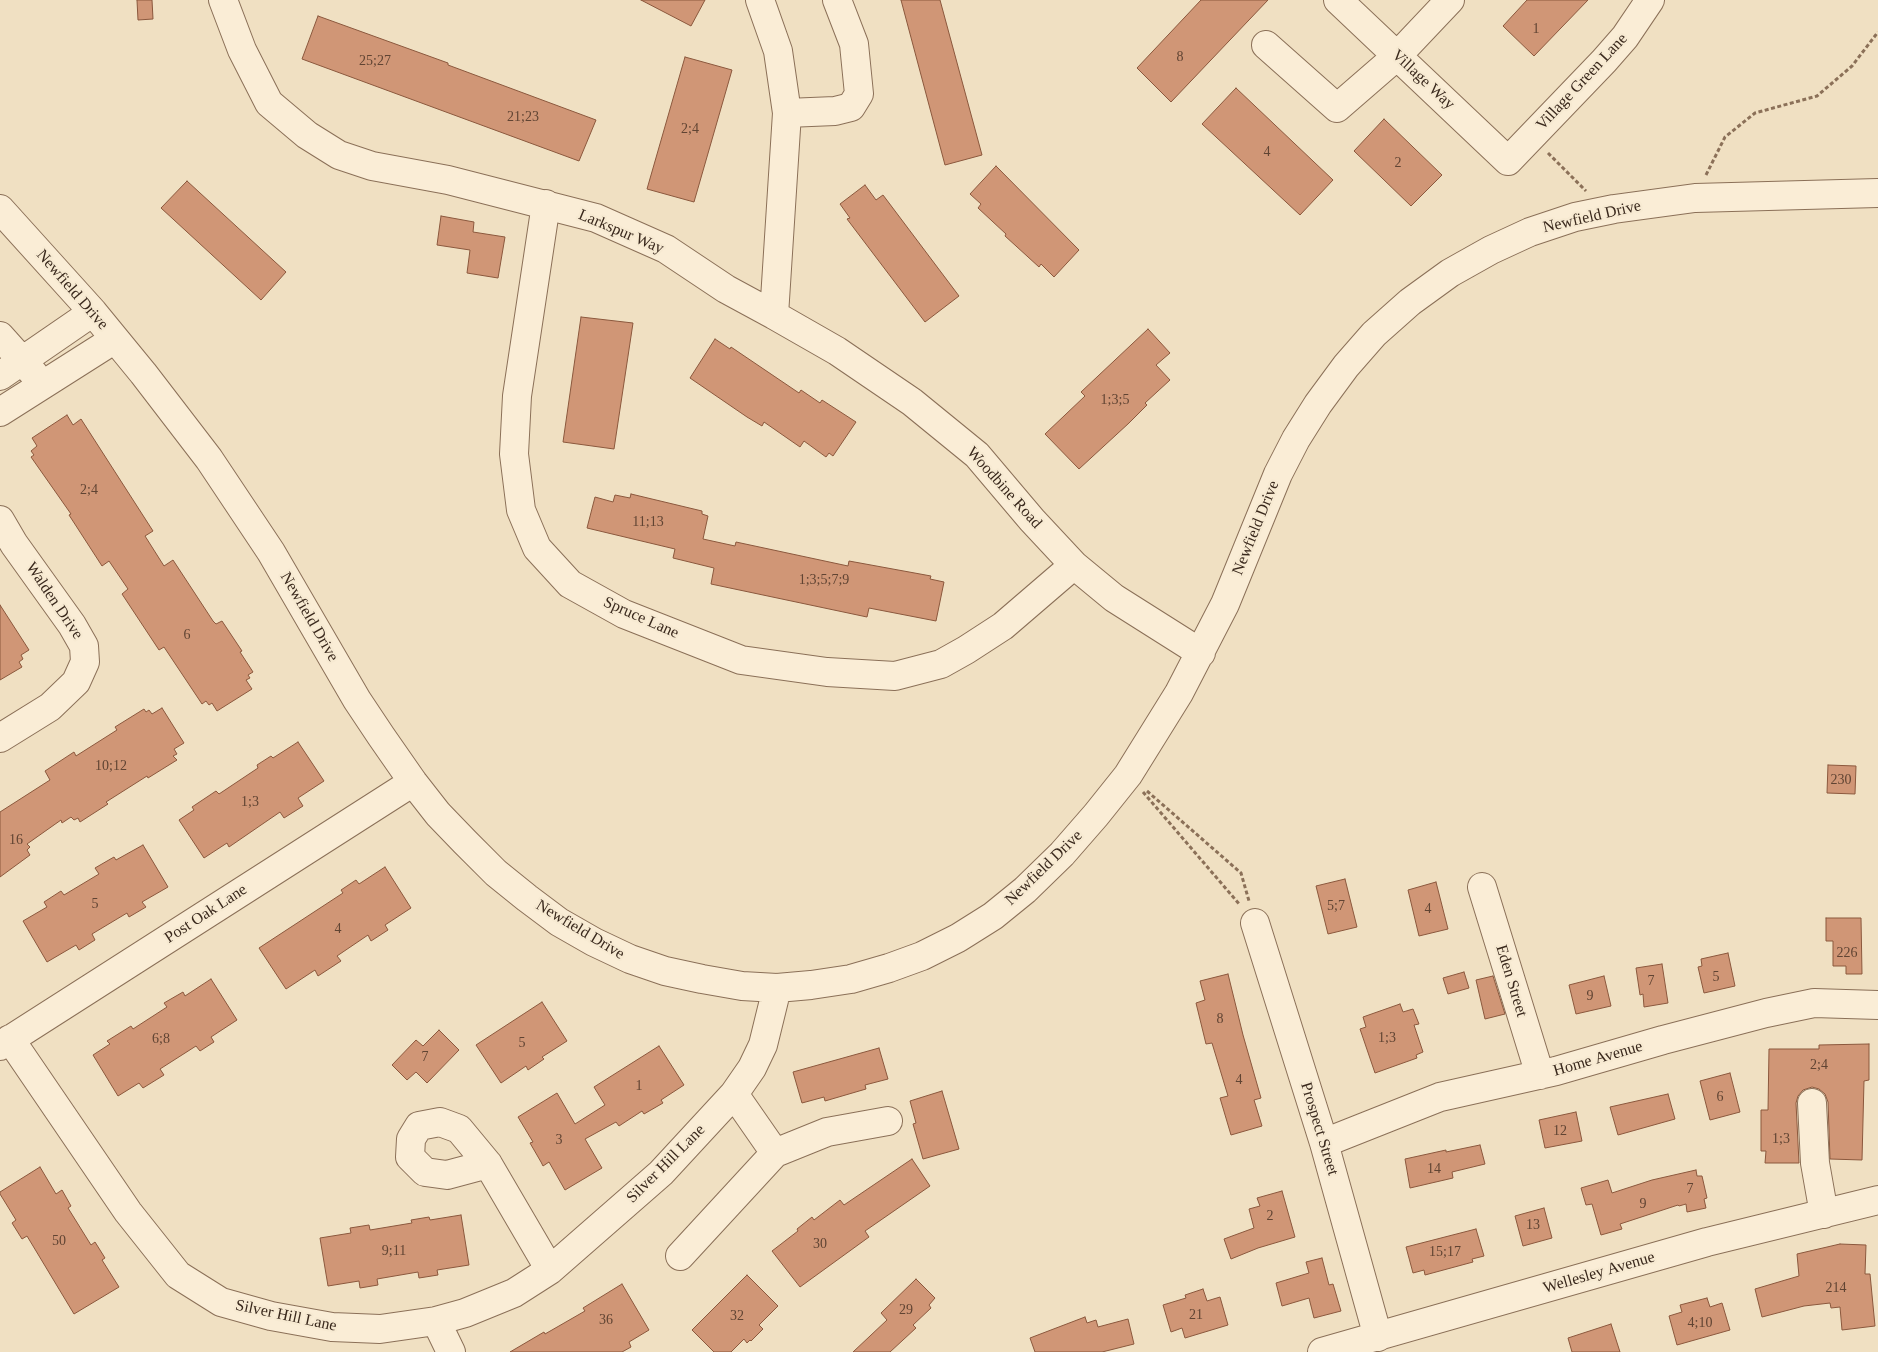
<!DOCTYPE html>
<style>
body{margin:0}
canvas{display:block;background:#f0e0c2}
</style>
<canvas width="1878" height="1352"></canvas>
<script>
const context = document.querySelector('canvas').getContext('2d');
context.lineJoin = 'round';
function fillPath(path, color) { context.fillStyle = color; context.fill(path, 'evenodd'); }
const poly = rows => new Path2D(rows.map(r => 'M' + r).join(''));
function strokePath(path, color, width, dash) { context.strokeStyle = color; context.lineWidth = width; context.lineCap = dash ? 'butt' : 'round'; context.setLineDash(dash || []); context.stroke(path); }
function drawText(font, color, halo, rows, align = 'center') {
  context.font = font + ' "Times New Roman",serif'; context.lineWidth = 4.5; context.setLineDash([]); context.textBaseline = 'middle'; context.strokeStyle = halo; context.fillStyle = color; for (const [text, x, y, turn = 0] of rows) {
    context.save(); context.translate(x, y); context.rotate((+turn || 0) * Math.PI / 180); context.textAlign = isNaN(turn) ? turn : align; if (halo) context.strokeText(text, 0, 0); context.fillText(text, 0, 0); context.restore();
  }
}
const building = poly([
 [137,0,152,0,153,19,138,20,137,0],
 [641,0,705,0,691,26,641,0],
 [901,0,940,0,982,155,945,165,901,0],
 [1201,0,1268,0,1171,102,1137,68,1201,0],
 [1527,0,1588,0,1534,56,1503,26,1527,0],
 [318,16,448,63,448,65,596,120,579,161,302,59,318,16],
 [685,57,732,70,694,202,647,189,685,57],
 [1236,88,1333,180,1300,215,1202,124,1236,88],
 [1384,119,1442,175,1411,206,1354,151,1384,119],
 [996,166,1079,250,1054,277,1041,264,1039,267,1005,236,1006,234,978,208,981,204,970,194,996,166],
 [187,181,286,272,261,300,161,208,187,181],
 [865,185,876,200,883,195,959,296,925,322,847,219,850,218,840,204,865,185],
 [441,216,474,222,473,232,505,237,498,278,467,273,470,250,437,245,441,216],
 [581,317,633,323,614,449,563,442,581,317],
 [1148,329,1170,353,1156,365,1170,380,1145,403,1147,405,1129,423,1079,469,1045,434,1085,396,1081,392,1148,329],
 [715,339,730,349,731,347,799,393,801,390,820,403,822,400,856,422,833,456,829,453,826,457,804,441,800,447,764,422,762,426,747,417,690,378,715,339],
 [67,415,73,425,81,419,153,531,145,536,164,566,173,560,213,621,216,624,222,621,242,651,240,652,253,672,248,675,250,678,246,680,252,689,217,711,212,703,209,705,206,701,202,704,164,647,159,650,122,594,128,589,109,561,102,566,69,515,71,514,31,457,34,455,31,451,37,446,32,438,67,415],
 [631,494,702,511,702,514,708,516,703,539,735,546,736,542,848,566,849,561,931,576,930,579,944,582,936,621,869,608,867,617,711,584,714,568,673,558,675,549,587,528,595,497,613,502,615,495,630,498,631,494],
 [0,605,29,650,21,655,23,659,19,662,22,667,0,680,0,605],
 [162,708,184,743,174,749,177,754,173,756,177,760,148,778,147,776,106,802,108,804,80,822,78,818,74,820,71,817,62,823,61,820,27,844,30,847,27,850,30,855,0,877,0,812,50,780,45,771,74,752,76,756,117,730,115,727,144,709,146,712,149,710,152,714,162,708],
 [298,742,324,781,298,798,303,806,284,818,280,812,229,847,227,843,204,858,179,820,194,810,192,807,216,791,219,794,258,768,257,765,271,756,273,758,298,742],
 [1828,765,1856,766,1855,794,1827,793,1828,765],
 [143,845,168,887,142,902,146,907,129,917,127,913,92,934,95,940,79,950,76,945,47,962,23,921,47,907,44,902,61,891,64,895,99,874,95,868,114,857,116,860,143,845],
 [385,867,411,908,385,925,388,930,371,941,368,935,337,956,341,961,318,976,315,970,286,989,259,948,343,893,341,890,356,880,359,884,385,867],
 [1345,879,1357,927,1328,934,1316,886,1345,879],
 [1436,882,1448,929,1419,936,1408,890,1436,882],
 [1826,918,1861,918,1862,974,1846,974,1846,966,1833,966,1833,941,1826,941,1826,918],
 [1728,953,1735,986,1704,993,1698,967,1702,966,1701,959,1728,953],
 [1662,964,1668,1003,1644,1007,1643,994,1640,995,1636,968,1662,964],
 [1464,972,1469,988,1448,994,1443,978,1464,972],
 [1228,974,1243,1035,1261,1098,1254,1100,1262,1126,1231,1135,1220,1098,1228,1096,1212,1043,1206,1044,1196,1003,1205,1000,1200,981,1228,974],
 [1493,976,1505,1014,1485,1019,1476,980,1493,976],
 [1604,976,1611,1006,1576,1014,1569,985,1604,976],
 [211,979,237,1020,211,1037,214,1042,200,1051,196,1046,160,1069,164,1075,143,1088,139,1083,118,1096,93,1055,110,1044,107,1041,131,1026,133,1029,167,1007,164,1003,183,992,185,996,211,979],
 [542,1002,567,1041,542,1057,544,1059,528,1070,526,1066,501,1083,476,1045,542,1002],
 [1400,1004,1403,1012,1413,1009,1419,1024,1414,1025,1423,1052,1416,1055,1417,1058,1375,1073,1360,1029,1366,1027,1363,1017,1400,1004],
 [439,1030,459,1050,427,1083,416,1072,407,1080,392,1065,416,1040,423,1046,439,1030],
 [1869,1044,1869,1080,1864,1081,1862,1160,1830,1159,1828,1102,1825,1094,1819,1089,1812,1087,1803,1090,1798,1096,1796,1103,1799,1163,1765,1163,1766,1151,1761,1151,1761,1110,1768,1110,1769,1049,1819,1049,1819,1045,1869,1044],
 [659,1046,684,1085,661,1100,663,1103,644,1114,642,1111,619,1126,616,1122,585,1139,602,1168,565,1190,549,1162,543,1166,541,1162,530,1143,533,1142,518,1117,557,1093,575,1124,605,1105,594,1087,659,1046],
 [879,1048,888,1079,865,1085,866,1089,825,1101,824,1097,802,1103,793,1072,879,1048],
 [1730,1073,1740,1112,1710,1120,1700,1081,1730,1073],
 [942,1091,959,1149,923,1159,913,1124,916,1123,910,1101,942,1091],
 [1668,1094,1675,1119,1618,1135,1610,1107,1668,1094],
 [1576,1112,1582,1141,1545,1148,1539,1120,1576,1112],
 [1480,1145,1485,1164,1452,1172,1453,1178,1410,1188,1405,1159,1446,1150,1446,1152,1480,1145],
 [912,1159,930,1186,865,1231,869,1237,800,1287,772,1251,798,1231,797,1229,812,1217,814,1220,840,1200,844,1205,912,1159],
 [40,1167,56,1194,62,1190,71,1206,68,1208,91,1245,95,1242,105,1258,102,1260,119,1287,74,1314,27,1236,22,1239,12,1223,16,1220,0,1194,0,1192,40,1167],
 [1696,1170,1697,1176,1702,1176,1707,1198,1704,1199,1706,1208,1687,1212,1686,1204,1679,1206,1678,1205,1620,1224,1622,1229,1601,1235,1592,1204,1586,1205,1581,1188,1608,1180,1612,1193,1652,1180,1696,1170],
 [1282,1191,1295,1237,1258,1248,1231,1259,1224,1239,1254,1228,1249,1209,1260,1206,1257,1198,1282,1191],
 [1544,1208,1552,1238,1523,1246,1515,1216,1544,1208],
 [461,1215,469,1265,437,1270,438,1275,419,1278,418,1272,377,1279,378,1285,360,1288,359,1281,328,1286,320,1238,351,1233,350,1228,369,1225,370,1230,412,1223,411,1220,429,1217,430,1220,461,1215],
 [1476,1229,1484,1256,1472,1259,1473,1262,1425,1275,1424,1270,1413,1273,1406,1247,1476,1229],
 [1840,1244,1866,1245,1865,1274,1870,1274,1875,1326,1842,1330,1840,1307,1831,1308,1830,1303,1804,1306,1762,1317,1755,1289,1799,1276,1797,1254,1840,1244],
 [1322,1258,1329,1285,1333,1284,1341,1311,1314,1318,1309,1298,1282,1306,1276,1283,1309,1273,1306,1262,1322,1258],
 [747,1275,778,1306,759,1325,763,1329,751,1341,750,1340,747,1343,744,1339,731,1352,714,1352,692,1330,747,1275],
 [916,1279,935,1298,929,1305,931,1308,913,1325,916,1328,890,1352,853,1352,887,1320,881,1313,916,1279],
 [622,1284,649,1330,629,1342,631,1347,622,1352,510,1352,544,1332,545,1334,585,1311,583,1308,622,1284],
 [1203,1289,1207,1301,1220,1297,1228,1325,1185,1338,1182,1328,1171,1332,1163,1305,1186,1298,1185,1295,1203,1289],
 [1707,1298,1710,1307,1722,1303,1730,1330,1677,1345,1669,1316,1682,1312,1680,1305,1707,1298],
 [1085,1317,1087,1323,1096,1320,1098,1327,1128,1319,1134,1344,1102,1352,1035,1352,1030,1338,1085,1317],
 [1611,1324,1620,1352,1572,1352,1568,1338,1611,1324]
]);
fillPath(building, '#d09676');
strokePath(building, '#8b583d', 1);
const minor = poly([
 [223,0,242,50,269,103,307,135,339,155,372,166,448,180,596,218,666,249,726,289,774,315,787,113,778,51,760,0],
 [1338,0,1508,161,1604,61,1625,37,1650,0],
 [1266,45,1337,108,1397,56,1450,0],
 [787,113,835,111,851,107,859,94,854,44,837,0],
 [546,204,517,396,514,454,521,510,537,548,570,584,624,614,741,660,827,672,895,676,941,664,966,650,1003,626,1074,565],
 [0,209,93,312,143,373,209,459,271,552,357,700,381,736,413,782,438,814,465,842,496,873,527,898,559,922,594,942,630,959,665,971,702,979,742,986,777,988,811,985,851,979,889,968,922,956,958,938,993,916,1025,890,1062,854,1096,815,1128,775,1179,693,1225,604,1278,474,1296,439,1318,404,1346,366,1374,334,1410,302,1450,273,1491,250,1530,232,1575,217,1614,209,1695,198,1878,193],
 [774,315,837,351,912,402,977,455,1032,520,1074,565,1114,598,1201,653],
 [0,336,34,374],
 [0,376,93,312],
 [0,412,115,339],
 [0,520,14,544,72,625,84,646,85,662,76,682,50,707,0,738],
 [1482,887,1540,1075],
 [1255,923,1324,1143,1378,1337],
 [10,1039,128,1212,178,1275,221,1302,271,1316,332,1327,380,1329,436,1321,465,1313,514,1293,550,1270,661,1173,734,1094,752,1068,763,1045,777,988],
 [0,1046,413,782],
 [734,1094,775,1153],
 [1812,1103,1815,1163,1824,1214],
 [1324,1143,1440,1097,1556,1071,1663,1040,1766,1013,1814,1003,1878,1005],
 [488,1164,447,1175,425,1172,410,1157,411,1139,419,1126,440,1122,459,1129,488,1164,550,1270],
 [680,1256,775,1153,827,1132,888,1121],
 [436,1321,451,1352],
 [1322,1352,1707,1242,1878,1200]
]);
strokePath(minor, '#8b7058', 30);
strokePath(poly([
 [1548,153,1586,191],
 [1706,175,1725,137,1755,113,1817,96,1852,66,1878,32],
 [1147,791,1241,873,1249,901],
 [1143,792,1240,905]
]), '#8b7058', 3, [4, 2.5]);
strokePath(minor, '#faedd6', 28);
drawText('14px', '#604433', null, [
 ["1",1536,29],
 ["8",1180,57],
 ["25;27",375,61],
 ["21;23",523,117],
 ["2;4",690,129],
 ["4",1267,152],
 ["2",1398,163],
 ["1;3;5",1115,400],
 ["2;4",89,490],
 ["11;13",648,522],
 ["1;3;5;7;9",824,580],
 ["6",187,635],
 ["10;12",111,766],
 ["230",1841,780],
 ["1;3",250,802],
 ["16",16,840],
 ["5",95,904],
 ["5;7",1336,906],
 ["4",1428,909],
 ["4",338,929],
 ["226",1847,953],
 ["5",1716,977],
 ["7",1651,981],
 ["9",1590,996],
 ["8",1220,1019],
 ["1;3",1387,1038],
 ["6;8",161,1039],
 ["5",522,1043],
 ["7",425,1057],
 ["2;4",1819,1065],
 ["4",1239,1080],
 ["1",639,1086],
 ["6",1720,1097],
 ["12",1560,1131],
 ["1;3",1781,1139],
 ["3",559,1140],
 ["14",1434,1169],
 ["7",1690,1189],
 ["9",1643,1204],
 ["2",1270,1216],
 ["13",1533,1225],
 ["50",59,1241],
 ["30",820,1244],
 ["9;11",394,1251],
 ["15;17",1445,1252],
 ["214",1836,1288],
 ["29",906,1310],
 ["21",1196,1315],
 ["32",737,1316],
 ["36",606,1320],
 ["4;10",1700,1323]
]);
drawText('16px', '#3a291d', '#f7ead2', [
 ["Village Way",1423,80,43],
 ["Village Green Lane",1582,82,-47],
 ["Newfield Drive",1592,217,-13],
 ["Larkspur Way",621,232,23],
 ["Newfield Drive",72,290,49],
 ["Woodbine Road",1004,488,48],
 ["Newfield Drive",1256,528,-68],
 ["Walden Drive",54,601,56],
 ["Newfield Drive",309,617,60],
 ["Spruce Lane",641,618,24],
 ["Newfield Drive",1044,868,-44],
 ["Post Oak Lane",206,914,-33],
 ["Newfield Drive",580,930,31],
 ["Eden Street",1511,981,73],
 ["Home Avenue",1598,1059,-16],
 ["Prospect Street",1319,1129,73],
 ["Silver Hill Lane",666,1164,-45],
 ["Wellesley Avenue",1599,1273,-16],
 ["Silver Hill Lane",286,1316,12]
]);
</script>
